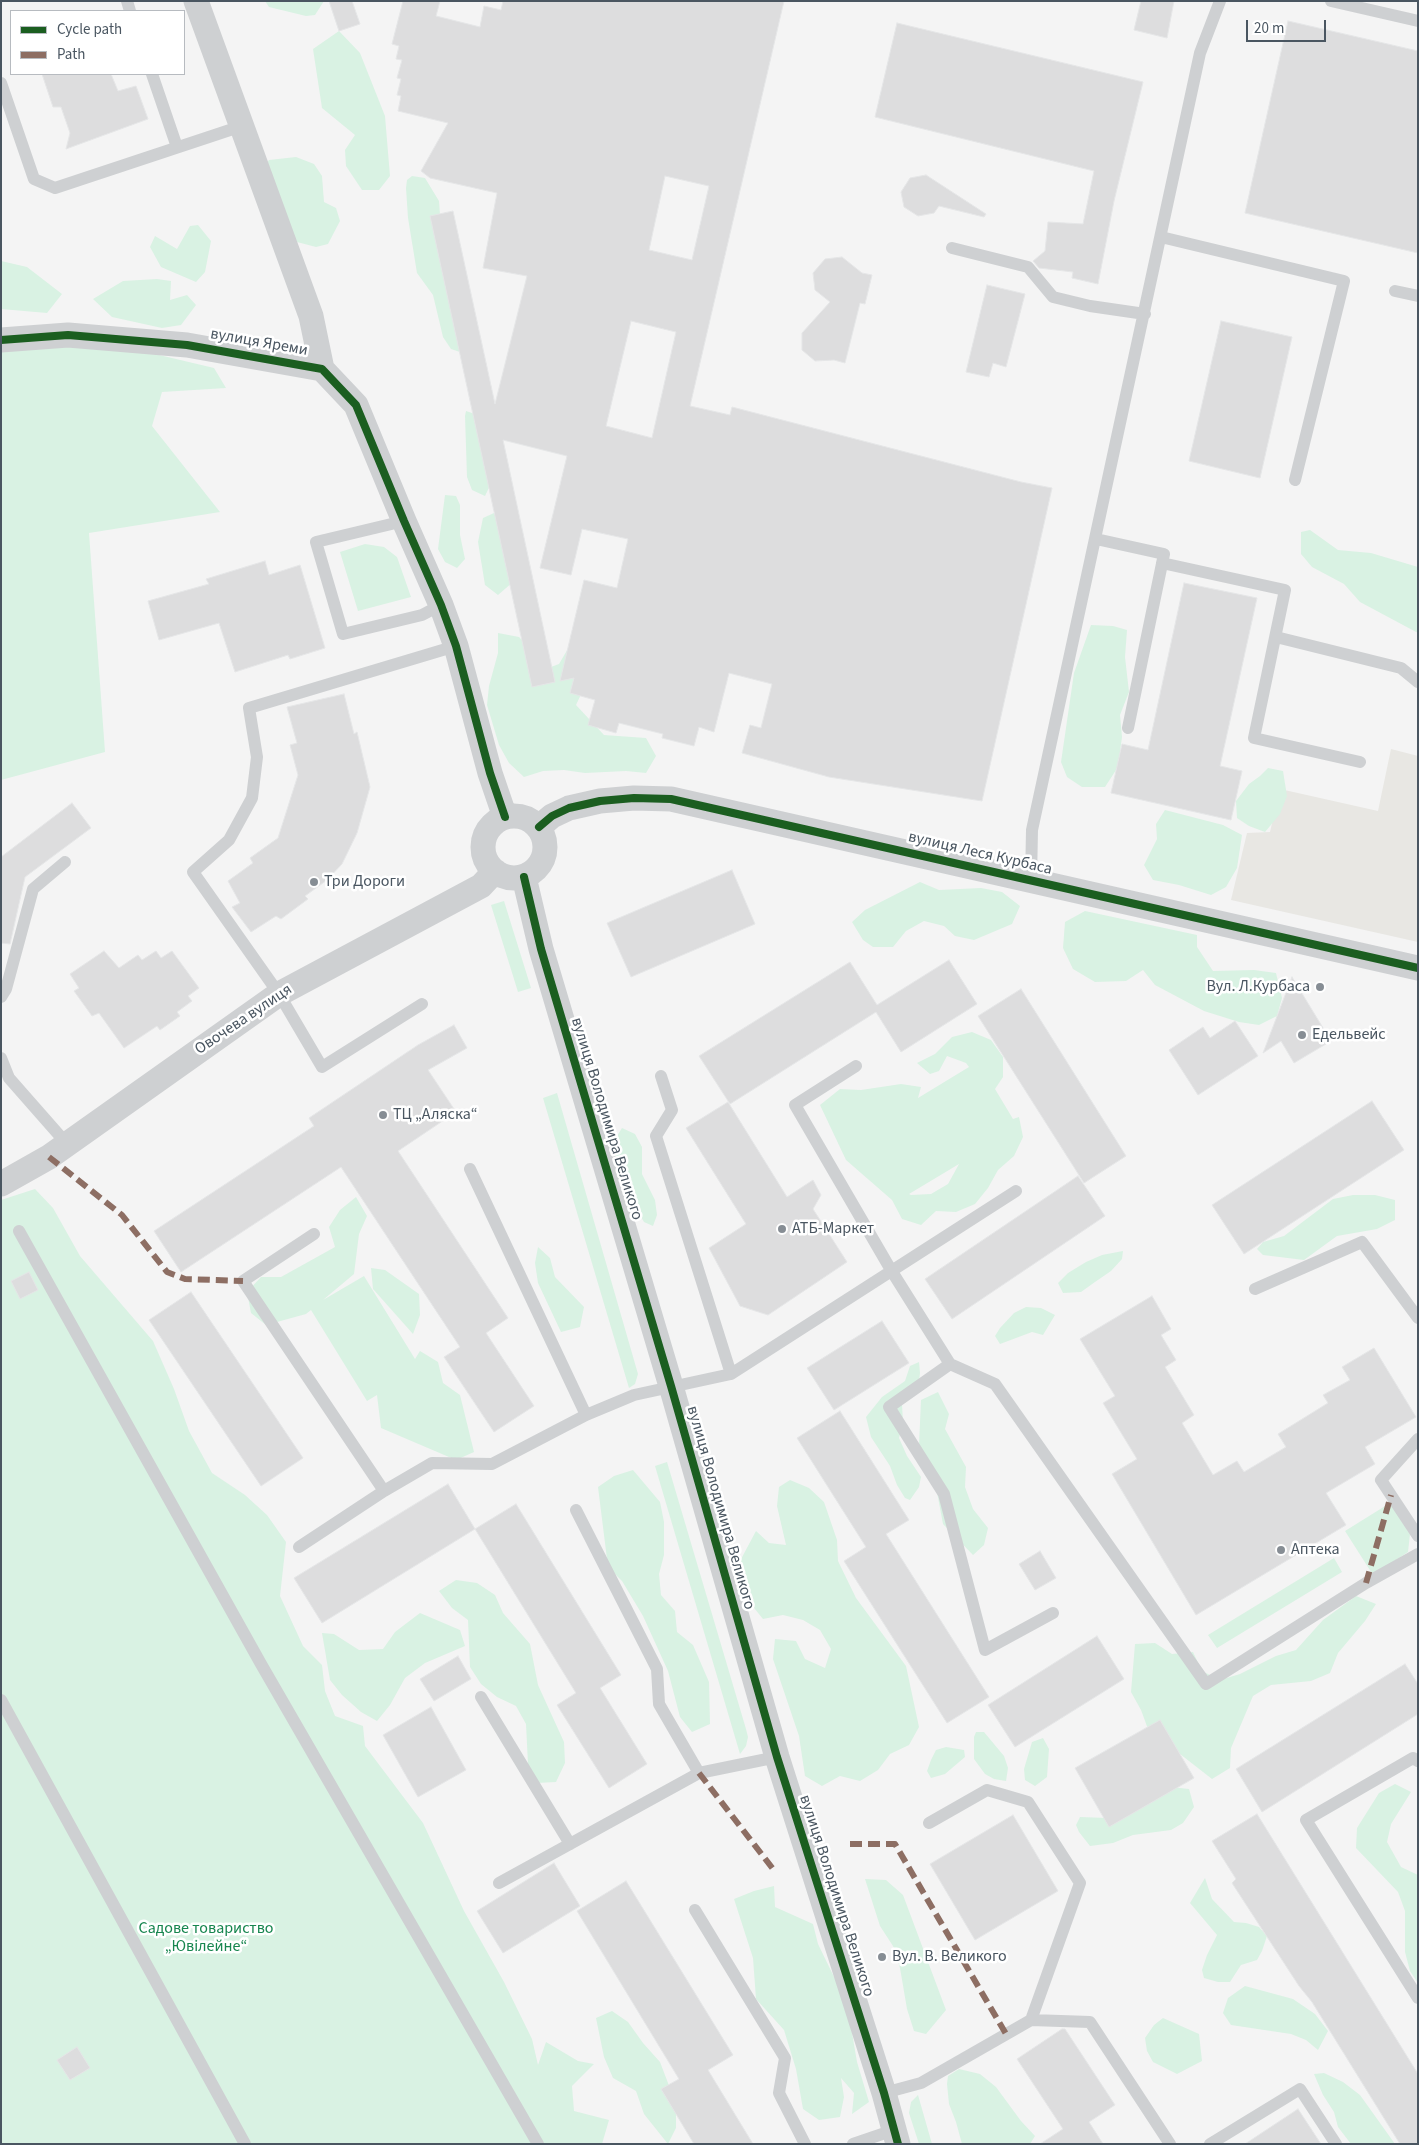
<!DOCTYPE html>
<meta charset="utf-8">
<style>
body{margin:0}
#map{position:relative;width:1419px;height:2145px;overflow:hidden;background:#f4f4f4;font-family:"Source Sans 3",sans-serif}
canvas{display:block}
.frame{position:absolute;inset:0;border:2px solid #4a5661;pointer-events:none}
.legend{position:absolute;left:10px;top:10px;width:175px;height:65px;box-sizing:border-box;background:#fff;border:1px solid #b7bbc0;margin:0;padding:6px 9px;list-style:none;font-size:15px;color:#4a5661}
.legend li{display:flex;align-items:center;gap:10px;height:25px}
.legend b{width:25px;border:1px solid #b7bbc0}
.scale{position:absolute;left:1246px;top:20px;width:80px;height:22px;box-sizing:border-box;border:2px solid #4a5661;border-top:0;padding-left:6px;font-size:15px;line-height:18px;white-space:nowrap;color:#4a5661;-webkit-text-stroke:4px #fff;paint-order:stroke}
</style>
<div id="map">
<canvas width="1419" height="2145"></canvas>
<div class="frame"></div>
<ul class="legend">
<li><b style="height:6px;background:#1b5e20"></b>Cycle path</li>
<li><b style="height:6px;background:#8d6e63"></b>Path</li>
</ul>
<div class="scale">20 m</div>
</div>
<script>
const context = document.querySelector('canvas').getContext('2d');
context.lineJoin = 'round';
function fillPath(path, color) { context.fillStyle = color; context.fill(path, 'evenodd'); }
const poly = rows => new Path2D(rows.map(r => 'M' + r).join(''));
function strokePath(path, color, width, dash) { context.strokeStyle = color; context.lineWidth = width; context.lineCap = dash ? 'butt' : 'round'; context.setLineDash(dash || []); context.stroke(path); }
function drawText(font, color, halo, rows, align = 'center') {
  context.font = font + ' "Source Sans 3",sans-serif'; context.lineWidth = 5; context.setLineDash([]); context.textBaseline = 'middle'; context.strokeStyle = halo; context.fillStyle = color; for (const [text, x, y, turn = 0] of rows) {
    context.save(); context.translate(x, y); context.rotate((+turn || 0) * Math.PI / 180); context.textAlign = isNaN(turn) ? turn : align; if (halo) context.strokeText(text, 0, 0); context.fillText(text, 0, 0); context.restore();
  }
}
fillPath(poly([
 [1391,749,1418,756,1418,942,1231,900,1247,833,1270,832,1280,789,1378,811]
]), '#e8e7e3');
fillPath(poly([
 [265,1,324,1,315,15,306,16,269,7],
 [339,31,360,53,385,116,390,176,379,190,362,190,346,166,345,150,355,135,322,108,313,49],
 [296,157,314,164,322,176,324,202,336,208,340,221,328,244,316,247,297,242,262,169,269,160],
 [412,176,425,178,439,201,441,229,463,353,451,349,443,337,433,295,417,273,408,218,406,188,407,180],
 [198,225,211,241,205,272,196,282,161,267,150,247,155,236,177,249,190,226],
 [1,261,27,267,62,294,47,313,1,309],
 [157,279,171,281,170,300,187,295,196,305,181,325,162,328,112,317,93,299,123,281],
 [113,344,214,368,226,388,162,392,152,426,220,512,89,533,105,752,1,780,1,350],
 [466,411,475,414,495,475,485,496,472,490,467,477,465,416],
 [445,495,456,496,460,505,460,535,465,559,457,568,445,562,438,549],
 [494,513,505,529,513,582,498,595,485,585,478,542,483,518],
 [1310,530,1338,550,1371,553,1418,567,1418,633,1360,602,1344,584,1312,567,1301,554,1301,532],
 [365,544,384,547,397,557,411,597,358,611,340,552],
 [1091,625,1113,626,1127,630,1125,657,1129,692,1120,715,1122,737,1118,767,1105,787,1082,787,1067,777,1061,762,1074,673],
 [498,633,519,637,534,652,540,671,559,664,569,647,585,686,576,705,604,735,646,738,656,756,646,773,626,771,585,773,564,770,543,771,524,777,509,763,499,745,487,705,489,686,498,653],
 [1268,768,1283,771,1287,796,1280,814,1265,832,1249,826,1237,818,1236,801,1249,784,1260,776],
 [1165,810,1223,825,1242,835,1237,868,1226,887,1211,895,1179,885,1153,880,1144,865,1157,839,1156,824],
 [920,882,939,890,981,888,1002,892,1020,906,1012,924,974,940,955,936,944,926,924,921,906,931,893,947,873,947,863,940,852,922,865,910],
 [504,901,531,988,518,992,491,905],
 [1085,911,1197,935,1197,947,1213,971,1254,970,1276,973,1282,998,1277,1016,1259,1025,1239,1022,1204,1011,1155,985,1143,970,1126,981,1095,982,1073,969,1063,948,1065,922],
 [972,1032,991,1040,1003,1057,1003,1077,995,1089,1013,1119,1019,1117,1023,1137,1014,1156,998,1170,988,1188,975,1204,956,1212,936,1211,921,1225,902,1219,892,1200,846,1160,820,1105,840,1089,861,1090,901,1084,921,1087,918,1098,969,1067,966,1063,947,1056,939,1071,930,1074,917,1063,935,1054,952,1037],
 [959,1164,948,1184,931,1194,911,1195,909,1194],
 [557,1093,638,1374,635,1384,629,1388,543,1098],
 [622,1128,635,1134,642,1147,642,1174,655,1200,657,1215,653,1226,644,1222,637,1210,631,1180,622,1170,614,1155,617,1136],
 [35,1189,53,1208,80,1256,153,1341,174,1389,189,1431,212,1473,245,1495,267,1515,286,1542,280,1596,303,1646,322,1665,325,1691,335,1716,363,1726,365,1746,423,1823,464,1911,504,1982,532,2039,538,2065,546,2042,578,2061,594,2064,572,2086,574,2111,609,2120,602,2144,1,2144,1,1200],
 [1353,1195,1375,1195,1395,1200,1395,1220,1377,1229,1337,1236,1304,1260,1263,1255,1257,1249,1263,1242,1284,1236,1333,1199],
 [356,1197,367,1216,359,1234,354,1274,323,1300,364,1276,415,1359,420,1351,438,1362,443,1383,460,1395,474,1452,456,1460,381,1428,377,1395,367,1401,311,1310,306,1314,266,1325,251,1313,247,1292,261,1277,281,1277,335,1247,329,1227,340,1210],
 [538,1247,550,1258,555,1277,584,1307,580,1327,561,1332,538,1283,535,1263],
 [1123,1251,1122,1259,1111,1271,1095,1282,1081,1292,1063,1293,1058,1283,1068,1273,1086,1262,1102,1255],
 [371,1268,385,1270,419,1294,420,1315,413,1334,373,1289],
 [1026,1307,1041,1308,1055,1315,1043,1335,1032,1332,1000,1344,995,1336,1000,1328,1014,1313],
 [919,1362,920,1373,918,1389,902,1404,903,1423,899,1438,907,1456,921,1477,919,1487,910,1500,905,1498,897,1485,890,1466,871,1437,866,1417,882,1397,905,1381,910,1366],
 [938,1392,949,1414,945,1429,966,1467,965,1487,973,1509,988,1528,984,1545,973,1555,943,1524,934,1476,919,1445,921,1400],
 [667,1462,746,1729,748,1737,746,1746,740,1754,655,1466],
 [633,1470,660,1502,664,1522,664,1555,659,1574,661,1595,675,1611,677,1632,693,1645,709,1682,710,1724,692,1732,680,1717,668,1671,643,1616,622,1581,608,1567,598,1487,614,1476],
 [790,1480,809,1488,824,1502,837,1540,838,1561,856,1598,906,1666,919,1727,909,1745,890,1754,878,1770,860,1781,840,1776,822,1786,805,1776,799,1736,773,1659,775,1639,796,1641,805,1659,825,1668,831,1649,820,1630,803,1620,783,1615,763,1619,750,1603,740,1561,756,1531,769,1543,786,1545,777,1506,779,1487],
 [1390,1503,1410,1534,1408,1552,1373,1575,1345,1531],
 [1334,1558,1342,1572,1217,1648,1208,1635],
 [456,1580,477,1583,495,1595,503,1613,530,1644,538,1685,564,1742,565,1763,556,1782,536,1783,528,1764,526,1724,516,1706,497,1697,481,1684,470,1667,468,1620,452,1608,439,1591],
 [1356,1596,1376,1604,1365,1621,1338,1653,1330,1673,1311,1681,1271,1685,1253,1696,1231,1748,1230,1768,1212,1779,1148,1729,1141,1710,1131,1692,1135,1644,1155,1643,1172,1654,1193,1652,1202,1671,1220,1680,1240,1674,1276,1656,1296,1650,1323,1620],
 [420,1613,460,1630,465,1646,425,1663,405,1678,390,1705,377,1721,361,1712,342,1695,330,1680,322,1633,334,1634,359,1650,383,1649,395,1632],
 [976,1732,984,1732,1004,1756,1008,1768,1006,1781,994,1779,985,1774,974,1759,974,1737],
 [1043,1738,1049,1749,1047,1777,1035,1786,1025,1780,1024,1769,1032,1742],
 [946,1747,964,1750,965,1757,945,1774,931,1778,927,1771,931,1760,936,1750],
 [1395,1784,1411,1792,1391,1824,1387,1842,1401,1867,1418,1875,1418,1983,1410,1971,1405,1952,1405,1911,1398,1892,1356,1848,1357,1828,1379,1793],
 [1171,1787,1189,1789,1194,1807,1183,1823,1171,1830,1133,1835,1113,1843,1090,1846,1079,1832,1076,1825,1080,1817,1107,1818],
 [1205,1878,1212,1899,1234,1922,1246,1923,1259,1927,1267,1936,1262,1951,1257,1960,1241,1965,1230,1982,1218,1982,1204,1978,1202,1970,1207,1955,1217,1935,1190,1903],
 [865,1879,886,1880,903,1895,946,2010,926,2034,914,2031,907,2009,900,1968,893,1946,880,1926],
 [774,1886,775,1907,813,1924,818,1944,836,1981,850,2021,857,2062,869,2102,852,2114,854,2093,841,2078,844,2097,840,2117,819,2120,803,2109,796,2069,784,2030,756,1999,753,1958,734,1899,754,1891],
 [1245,1986,1293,1999,1315,2014,1328,2031,1318,2050,1306,2040,1291,2034,1231,2025,1223,2013,1228,1998],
 [612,2011,628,2022,643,2043,660,2062,676,2104,676,2128,668,2144,644,2114,636,2091,613,2078,604,2057,596,2018],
 [1163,2018,1199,2034,1202,2061,1177,2074,1153,2062,1147,2051,1145,2038,1154,2025],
 [959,2069,980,2074,996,2087,1021,2121,1035,2136,1030,2144,962,2144,956,2122,949,2104,947,2084,948,2076],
 [1324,2073,1343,2082,1360,2095,1395,2144,1351,2144,1338,2127,1334,2112,1323,2095,1314,2074],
 [918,2095,932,2144,919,2144,909,2113,911,2102]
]), '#d9f2e3');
const building = poly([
 [329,1,352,1,360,24,339,31,329,1],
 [403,1,440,1,436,16,480,27,484,6,501,10,503,1,784,1,690,406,730,415,732,407,1021,482,1052,488,982,801,829,777,742,753,750,725,761,728,772,684,729,673,714,732,699,727,694,746,662,738,663,734,619,723,616,733,588,725,595,700,570,693,574,678,560,681,584,580,617,588,628,539,582,529,571,575,540,568,567,456,503,440,555,682,532,687,430,216,453,211,495,404,527,276,483,268,497,193,430,178,421,171,448,123,398,111,401,96,397,95,401,79,397,78,402,60,396,59,399,46,392,44,403,1],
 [665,176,709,186,692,260,649,250,665,176],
 [631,321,676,332,652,438,606,426,631,321],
 [1141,1,1174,1,1167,38,1134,30,1141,1],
 [1288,21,1418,51,1418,253,1245,213,1288,21],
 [897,23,1143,82,1114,201,1098,284,1072,278,1073,272,1039,268,1033,261,1045,251,1048,222,1083,224,1094,171,875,117,897,23],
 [42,74,111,74,118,91,136,86,148,119,66,149,70,133,61,107,53,107,42,74],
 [926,175,986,214,984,217,939,206,934,213,918,216,904,207,901,192,910,178,926,175],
 [842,257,862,273,872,275,865,304,860,303,845,363,834,360,815,361,802,350,802,333,830,302,815,290,813,273,825,259,842,257],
 [987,285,1025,294,1006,367,993,363,989,377,966,372,987,285],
 [1221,321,1292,337,1260,478,1189,461,1221,321],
 [265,561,269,575,300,565,325,648,290,659,288,655,235,672,219,623,159,640,148,601,209,584,206,579,265,561],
 [1184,583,1257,598,1220,766,1242,771,1231,820,1111,793,1122,744,1148,750,1184,583],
 [344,694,354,734,357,732,370,787,357,833,342,864,327,880,305,896,308,899,281,919,276,916,251,932,232,907,240,903,228,881,253,863,250,858,278,838,298,775,290,745,297,743,287,707,344,694],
 [72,803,91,828,25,877,10,944,1,943,1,857,72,803],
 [732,870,755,924,631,977,607,923,732,870],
 [104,951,119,968,138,955,142,960,156,951,161,958,172,951,199,988,188,996,192,1001,177,1012,180,1016,160,1030,157,1026,124,1048,99,1013,92,1016,74,991,79,988,70,974,104,951],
 [949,960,977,1004,901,1052,876,1012,730,1104,699,1056,850,962,877,1005,949,960],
 [1292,977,1331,1041,1294,1063,1281,1041,1263,1053,1292,977],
 [1021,989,1126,1156,1084,1183,978,1016,1021,989],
 [1235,1021,1258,1056,1198,1095,1169,1050,1203,1027,1210,1038,1235,1021],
 [454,1025,467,1048,428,1070,456,1112,398,1151,508,1318,486,1333,534,1406,494,1432,444,1357,460,1347,341,1167,181,1272,154,1231,314,1126,309,1118,418,1045,454,1025],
 [1372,1101,1404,1150,1244,1254,1212,1205,1372,1101],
 [728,1102,787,1197,813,1180,821,1195,813,1209,847,1262,768,1315,740,1306,709,1248,746,1224,686,1128,728,1102],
 [1078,1176,1105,1216,952,1319,925,1279,1078,1176],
 [29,1272,38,1290,20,1299,11,1281,29,1272],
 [191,1292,303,1458,261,1486,149,1320,191,1292],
 [1152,1296,1171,1329,1161,1335,1176,1360,1165,1367,1194,1415,1182,1423,1213,1475,1237,1461,1244,1472,1286,1447,1278,1434,1328,1403,1323,1395,1350,1380,1342,1367,1374,1348,1416,1417,1365,1447,1375,1464,1326,1493,1346,1525,1196,1615,1112,1474,1137,1459,1103,1403,1115,1396,1080,1339,1152,1296],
 [882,1321,909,1363,834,1410,807,1368,882,1321],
 [840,1411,909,1520,886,1534,989,1697,947,1723,844,1561,866,1547,797,1438,840,1411],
 [448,1484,475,1529,322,1623,294,1578,448,1484],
 [516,1504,621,1675,600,1688,647,1764,609,1788,557,1705,576,1693,475,1529,516,1504],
 [1040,1551,1056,1578,1035,1590,1019,1564,1040,1551],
 [1097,1636,1124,1679,1015,1747,988,1705,1097,1636],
 [458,1656,471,1679,434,1701,420,1679,458,1656],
 [1405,1664,1418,1684,1418,1714,1262,1812,1236,1769,1405,1664],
 [431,1707,466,1770,418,1797,383,1735,431,1707],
 [1160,1720,1194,1778,1109,1827,1075,1768,1160,1720],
 [1257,1814,1418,2074,1418,2144,1400,2144,1312,2002,1299,1986,1232,1883,1236,1879,1212,1841,1257,1814],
 [1013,1815,1058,1891,975,1940,930,1864,1013,1815],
 [554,1863,580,1906,503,1953,477,1911,554,1863],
 [626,1881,733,2055,708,2070,753,2144,694,2144,661,2089,679,2079,577,1911,626,1881],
 [1062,2029,1065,2029,1115,2105,1089,2122,1103,2144,1040,2144,1063,2129,1017,2059,1062,2029],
 [77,2047,90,2068,70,2080,57,2060,77,2047],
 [1298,2109,1321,2144,1245,2144,1298,2109]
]);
fillPath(building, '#ddddde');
strokePath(building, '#e5e6e7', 1);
strokePath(poly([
 [127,1,130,11],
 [1331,1,1418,21],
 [152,74,177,147],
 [1,83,34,179,55,188,242,126],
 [1161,237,1344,281,1295,480],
 [952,248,1028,267,1053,297,1090,306,1145,314],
 [1395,291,1418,296],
 [404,521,316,542,343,634,422,615,441,605],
 [1096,539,1164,554,1128,728],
 [1162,563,1285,590,1254,738,1360,762],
 [1276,637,1401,668,1418,682],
 [1031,880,1032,830,1200,53,1220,1],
 [1,997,6,989,33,889,65,862],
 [422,1004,322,1067,279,994,193,872,229,840,252,798,257,757,249,708,456,646],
 [1,1058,9,1078,67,1144],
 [856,1066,795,1105,891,1270,950,1364,995,1384,1206,1684,1366,1583,1418,1554],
 [661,1076,672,1110,656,1136,731,1374],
 [470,1169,586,1415],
 [19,1231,261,1664,538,2144],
 [314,1234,243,1281,384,1491,432,1463,492,1464,586,1415,634,1395,731,1374,1016,1191],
 [1255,1289,1362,1242,1418,1318],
 [950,1364,889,1407,944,1494,985,1650,1053,1613],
 [1418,1439,1381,1480,1418,1536],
 [576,1510,657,1669,659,1704,699,1773,777,1757],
 [299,1547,384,1491],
 [481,1697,570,1844],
 [1,1700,245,2144],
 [1418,1761,1413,1758,1306,1820,1418,1998],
 [929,1823,987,1790,1028,1802,1080,1883,1031,2020],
 [499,1883,699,1773],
 [695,1910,785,2058,779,2093,805,2144],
 [884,2093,921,2083,1031,2020,1090,2022,1170,2144],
 [853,2144,894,2130],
 [1210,2144,1300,2089,1336,2144]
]), '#ced0d2', 12);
strokePath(poly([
 [196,1,311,316,322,369],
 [1,340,68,335,187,345,322,369,356,405,404,521,441,605,456,646,490,773,505,817],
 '483 847a31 31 0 1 1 62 0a31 31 0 1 1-62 0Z',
 [539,827,552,816,569,808,600,801,634,798,671,799,1418,968],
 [524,877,541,949,671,1386,777,1757,884,2093,898,2144],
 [1,1184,49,1157,279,994,481,886,495,871]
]), '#ced0d2', 25);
strokePath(poly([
 [49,1157,122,1215,167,1272,185,1279,243,1281],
 [1366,1583,1391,1495],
 [699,1773,773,1869],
 [850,1844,895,1844,1006,2034]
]), '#8d6e63', 6, [12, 6]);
strokePath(poly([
 [1,340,68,335,187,345,322,369,356,405,404,521,441,605,456,646,490,773,505,817],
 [539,827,552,816,569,808,600,801,634,798,671,799,1418,968],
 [524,877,541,949,671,1386,777,1757,884,2093,898,2144]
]), '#1b5e20', 8);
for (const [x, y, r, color] of [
 [314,882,5,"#868d94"],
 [1320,987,5,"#868d94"],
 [1302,1035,5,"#868d94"],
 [383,1115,5,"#868d94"],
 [782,1229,5,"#868d94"],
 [1281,1550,5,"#868d94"],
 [882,1957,5,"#868d94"]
]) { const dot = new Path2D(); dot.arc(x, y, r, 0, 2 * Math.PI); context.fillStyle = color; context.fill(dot); strokePath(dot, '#fff', 2); }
drawText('16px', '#4a5661', '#fff', [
 ["вулиця Яреми",259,343,10],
 ["вулиця Леся Курбаса",980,854,13],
 ["Овочева вулиця",244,1020,-34],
 ["вулиця Володимира Великого",606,1119,73],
 ["вулиця Володимира Великого",720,1508,74],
 ["вулиця Володимира Великого",836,1896,72]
]);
drawText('16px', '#4a5661', '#fff', [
 ["Три Дороги",324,882],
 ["Вул. Л.Курбаса",1310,987,"right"],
 ["Едельвейс",1312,1035],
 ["ТЦ „Аляска“",393,1115],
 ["АТБ-Маркет",792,1229],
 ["Аптека",1291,1550],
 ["Вул. В. Великого",892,1957]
], 'left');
drawText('16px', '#17864f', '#fff', [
 ["Садове товариство",206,1929],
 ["„Ювілейне“",206,1947]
]);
</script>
